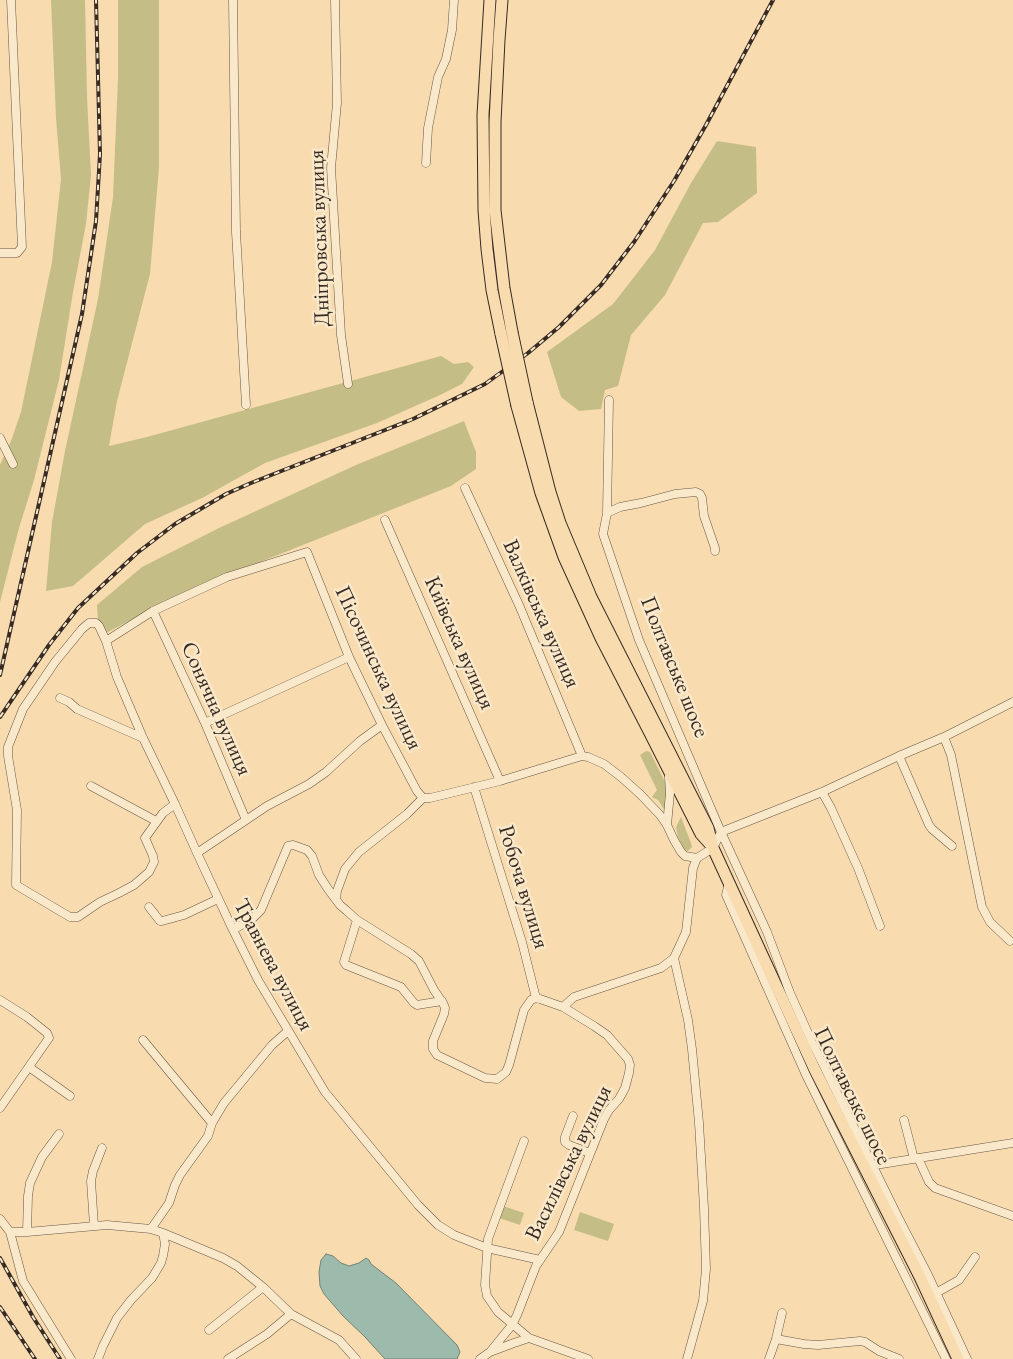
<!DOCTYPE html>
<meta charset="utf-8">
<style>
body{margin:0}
canvas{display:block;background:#f8dbae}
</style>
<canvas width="1013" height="1359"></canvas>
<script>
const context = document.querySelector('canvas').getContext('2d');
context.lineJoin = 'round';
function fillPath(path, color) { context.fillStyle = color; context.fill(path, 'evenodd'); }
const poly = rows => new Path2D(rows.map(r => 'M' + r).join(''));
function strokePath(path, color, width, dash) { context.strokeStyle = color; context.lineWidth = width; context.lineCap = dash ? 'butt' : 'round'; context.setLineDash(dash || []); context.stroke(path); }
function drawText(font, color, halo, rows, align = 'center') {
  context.font = font + ' "EB Garamond",serif'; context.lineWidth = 5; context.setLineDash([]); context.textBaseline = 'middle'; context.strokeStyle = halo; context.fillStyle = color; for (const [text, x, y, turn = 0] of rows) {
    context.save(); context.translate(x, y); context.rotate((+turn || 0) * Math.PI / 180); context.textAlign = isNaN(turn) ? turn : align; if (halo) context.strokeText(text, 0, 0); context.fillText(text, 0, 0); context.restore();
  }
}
fillPath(poly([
 [51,0,85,0,87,97,91,175,86,224,73,292,59,380,34,480,19,528,0,602,0,465,11,441,21,412,52,262,61,179,56,118],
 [118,0,159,0,159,167,150,274,117,401,109,446,147,437,441,356,454,364,468,362,474,367,462,384,440,395,377,423,265,463,202,498,145,524,73,586,46,591,52,522,65,451,98,299,113,197,118,78],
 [717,141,756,147,757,193,718,222,703,223,665,295,631,335,618,386,605,390,601,409,579,411,561,397,547,352,613,304,655,250,691,183],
 [464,421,476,452,476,469,451,486,225,576,127,622,106,633,98,622,97,605,142,567,219,528,356,465],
 [646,751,650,752,667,786,665,811,658,800,652,797,657,790,640,755],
 [681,817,691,843,692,847,688,851,684,849,678,837,676,827],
 [503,1206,524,1213,520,1225,499,1218],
 [580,1212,614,1224,608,1241,574,1230]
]), '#c4be86');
const water = poly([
 [326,1254,333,1256,341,1263,349,1266,359,1263,366,1258,369,1260,371,1264,396,1283,457,1345,460,1352,457,1359,385,1359,365,1337,343,1316,324,1294,320,1286,319,1272,321,1260,326,1254]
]);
fillPath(water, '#9dbbac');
strokePath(water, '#748175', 1);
const minor = poly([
 [233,0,236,232,246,405],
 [335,0,337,103,331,168,341,335,348,384],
 [426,163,428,128,438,77,446,59,452,30,454,0],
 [0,253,17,253,22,247,11,0],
 [609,400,607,513,603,534,639,640,721,832,767,932,790,993,812,1042,898,1217,927,1273,967,1359],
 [0,438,13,464],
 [465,488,519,605,582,756],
 [607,513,620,507,641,503,675,494,696,492,700,494,702,498,704,516,715,548,715,551],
 [385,520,500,781],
 [153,611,205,723,246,820],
 [106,641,153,611,227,577,307,552,349,657,382,725,417,791,423,798],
 [60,698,69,702,77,709,143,738],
 [205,723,349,657],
 [944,737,951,755,982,907,990,922,1010,941],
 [899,756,929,825,932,829,952,846],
 [91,786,156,821],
 [474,787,522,942,536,998],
 [822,792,831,808,858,868,880,926],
 [423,798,430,798,500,781,582,756,588,757,604,764,621,777,640,794,660,815,667,825,674,840,681,852,685,856,697,858],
 [175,804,163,813,145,838,153,856,154,862,149,872,134,885,119,893,100,902,78,917,70,917,16,885,17,810,8,756,8,747,23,709,55,662,82,629,89,623,96,623,99,626,106,641,117,677,143,738,175,804,197,853,233,930,258,980,325,1092,418,1205,438,1225,454,1235,487,1248,540,1260],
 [667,825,670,793,669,777],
 [721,832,822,792,899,756,944,737,1013,702],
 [197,853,267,806,309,784,326,772,360,741,382,725],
 [729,883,726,895,806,1075,946,1359],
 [336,899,337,891,345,869,359,852,407,814,423,798],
 [149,907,160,921,162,921,184,915,218,899],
 [357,920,344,962,346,965,401,987,414,1003,417,1005,442,1001],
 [233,930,253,918,261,910,288,846,293,845,307,850,312,856,319,875,328,889,340,905,347,911,357,920,411,954,419,961,434,990,443,1003,445,1008,444,1014,433,1041,433,1049,437,1055,485,1078,497,1079,506,1072,509,1065,524,1010,531,1000,536,998,540,999,563,1007,574,997,661,968,674,958,686,932,693,868,697,858,713,848,721,832],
 [674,958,688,1020,692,1049,699,1123,704,1208,706,1269,703,1301,687,1359],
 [0,1000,27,1017,47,1033,49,1038,0,1108],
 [143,1040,212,1123],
 [29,1067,70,1096],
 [573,1116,565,1137,565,1142,569,1145,590,1153],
 [904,1120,914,1159],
 [524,1141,488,1239,485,1285,487,1296,498,1312,529,1338],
 [918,1158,929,1182,935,1188,1013,1216],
 [869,1166,1013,1143],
 [0,1219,10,1232,23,1281,71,1359],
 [94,1226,91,1181,93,1171,102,1148],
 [151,1229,169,1203,175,1185,180,1175,208,1136,212,1123,224,1103,272,1045,288,1031],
 [10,1232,27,1232,107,1225,151,1229,163,1233,223,1258,237,1266,263,1287,291,1314,339,1340,356,1359],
 [27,1232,28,1196,30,1183,42,1157,59,1134],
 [936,1293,959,1280,975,1257],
 [209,1330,263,1287],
 [776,1339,804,1344,818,1345,860,1341,865,1342,879,1351,899,1359],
 [490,1352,512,1325,517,1315,536,1266,559,1232,604,1119,609,1110,619,1099,625,1088,629,1073,630,1065,628,1059,607,1035,594,1026,563,1007],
 [98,1359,103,1346,117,1318,131,1300,152,1278,161,1263,163,1256,165,1244,163,1233],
 [228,1359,267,1334,291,1314],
 [480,1359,490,1352,514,1343,529,1338,588,1359],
 [769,1359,776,1339,782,1313]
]);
const highway = poly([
 [490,0,483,115,484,210,487,249,492,290,501,334],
 [502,0,499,40,495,122,495,210,504,288,512,332],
 [527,402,550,492,560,523,591,597,708,828,713,848,814,1068,920,1277,958,1359],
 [517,406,541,493,564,557,601,638,651,735,701,834,710,844]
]);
strokePath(minor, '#675746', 9);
strokePath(highway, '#372b23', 13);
strokePath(minor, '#fae8ca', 8);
strokePath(highway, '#f8dbae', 11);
const rail = poly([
 [0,675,82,314,96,221,100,154,96,0],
 [0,717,49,645,78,608,137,553,175,524,226,494,251,483,413,419,485,384,528,353,559,327,601,285,634,242,674,181,706,125,773,0],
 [0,1258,33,1317,60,1359],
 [0,1307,35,1359]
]);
strokePath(rail, '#372b23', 4);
strokePath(rail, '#fae8ca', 2, [5.5]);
const highwayBridge = poly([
 [512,332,527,402],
 [501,334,517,406]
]);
strokePath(highwayBridge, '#372b23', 13, []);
strokePath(highwayBridge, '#f8dbae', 11);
drawText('22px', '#372b23', '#fae8ca', [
 ["Дніпровська вулиця",320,238,-92],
 ["Валківська вулиця",541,614,66],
 ["Київська вулиця",459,643,66],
 ["Полтавське шосе",674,667,68],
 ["Пісочинська вулиця",378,668,65],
 ["Сонячна вулиця",216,709,66],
 ["Робоча вулиця",523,887,73],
 ["Травнева вулиця",273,965,62],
 ["Полтавське шосе",852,1096,64],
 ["Василівська вулиця",569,1163,-64]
]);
</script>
